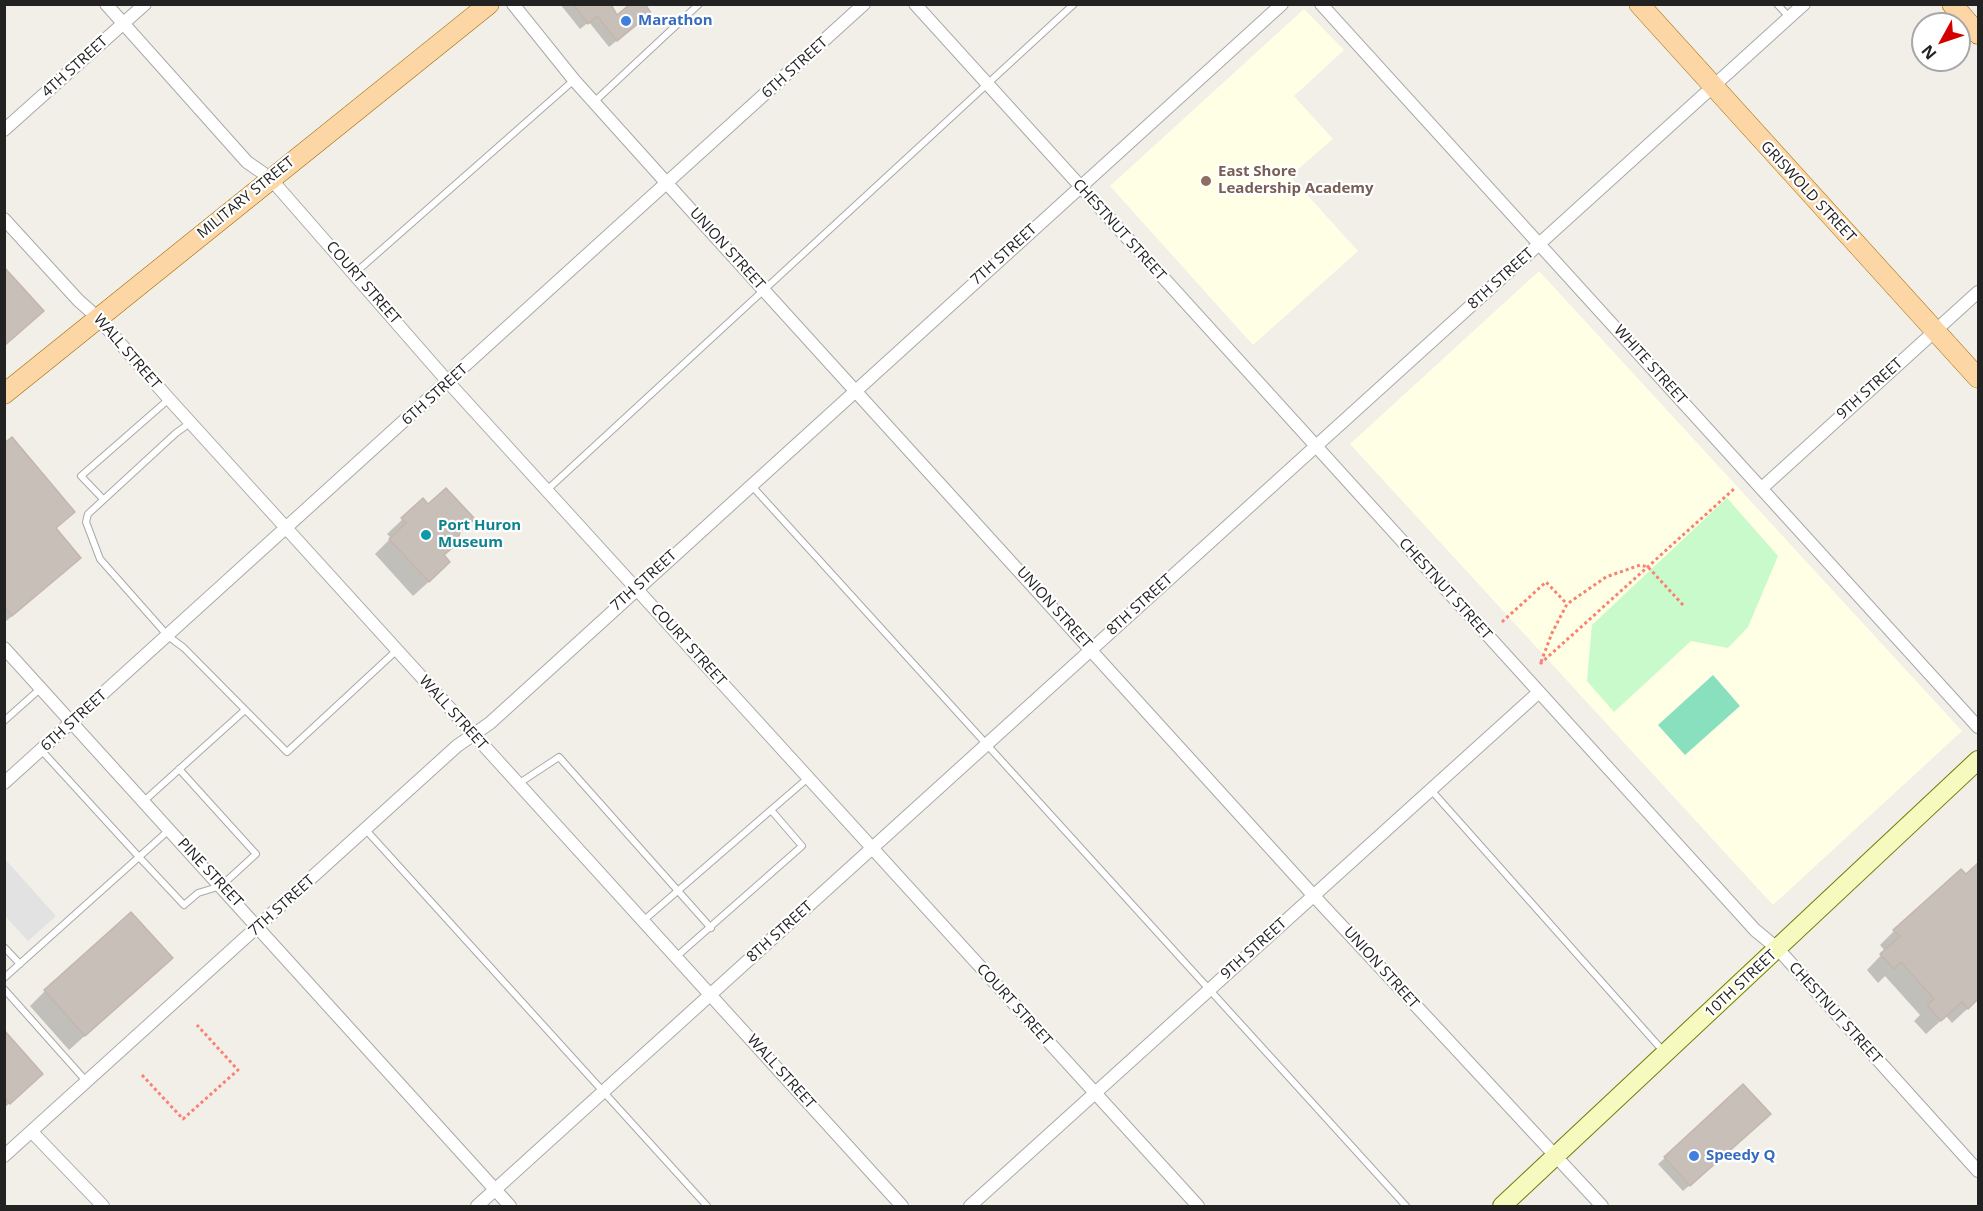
<!DOCTYPE html>
<style>
body{margin:0}
#map{position:relative;width:1983px;height:1211px;overflow:hidden;background:#f2efe9;font-family:"Open Sans",sans-serif}
canvas{display:block}
.frame{position:absolute;inset:0;border:6px solid #222;pointer-events:none}
.north{position:absolute;left:1911px;top:12px;width:60px;height:60px;box-sizing:border-box;background:#fff;border:2px solid #a7a7a7;border-radius:50%;rotate:230deg;font-size:16px;font-weight:700;line-height:24px;text-align:center;color:#222}
.north::after{content:'';display:block;margin:auto;width:21px;height:27px;background:#d40000;clip-path:polygon(50% 0,100% 100%,50% 72%,0 100%)}
</style>
<div id="map">
<canvas width="1983" height="1211"></canvas>
<div class="frame"></div>
<div class="north">N</div>
</div>
<script>
const context = document.querySelector('canvas').getContext('2d');
context.lineJoin = 'round';
function fillPath(path, color) { context.fillStyle = color; context.fill(path, 'evenodd'); }
const poly = rows => new Path2D(rows.map(r => 'M' + r).join(''));
function strokePath(path, color, width, dash) { context.strokeStyle = color; context.lineWidth = width; context.lineCap = dash ? 'butt' : 'round'; context.setLineDash(dash || []); context.stroke(path); }
function drawText(font, color, halo, rows, align = 'center') {
  context.font = font + ' "Open Sans",sans-serif'; context.lineWidth = 4.5; context.setLineDash([]); context.textBaseline = 'middle'; context.strokeStyle = halo; context.fillStyle = color; for (const [text, x, y, turn = 0] of rows) {
    context.save(); context.translate(x, y); context.rotate((+turn || 0) * Math.PI / 180); context.textAlign = isNaN(turn) ? turn : align; if (halo) context.strokeText(text, 0, 0); context.fillText(text, 0, 0); context.restore();
  }
}
fillPath(poly([
 [1304,9,1344,50,1294,96,1333,139,1290,176,1358,251,1253,345,1110,186],
 [1539,271,1962,731,1773,905,1350,444]
]), '#ffffe5');
fillPath(poly([
 [1727,498,1778,556,1748,627,1728,648,1691,641,1614,712,1587,681,1592,625]
]), '#c8facc');
fillPath(poly([
 [1713,675,1740,706,1685,755,1658,725]
]), '#88e0be');
fillPath(poly([
 [5,859,56,916,28,941,5,916]
]), '#e2e2e2');
fillPath(poly([
 [560,4,607,4,617,17,643,19,609,47,589,22,580,29],
 [4,445,73,512,55,529,79,558,4,623],
 [423,500,443,556,434,577,413,596,375,554,391,538,387,534],
 [1978,865,1978,999,1952,1023,1946,1016,1926,1034,1914,1021,1920,1015,1885,976,1878,983,1867,970,1885,951,1880,945,1894,931],
 [156,972,69,1050,30,1006,45,991],
 [4,1032,26,1089,4,1108],
 [1762,1121,1683,1191,1658,1164,1665,1158]
]), '#0003');
const building = poly([
 [573,4,611,4,617,15,630,4,645,4,651,13,617,41,597,16,588,24,573,4],
 [4,267,44,311,4,346,4,267],
 [12,437,75,512,56,528,81,558,12,616,4,606,4,443,12,437],
 [446,488,475,519,460,532,457,544,444,555,450,562,429,582,389,539,406,523,401,518,423,498,428,504,446,488],
 [1978,863,1978,999,1968,1009,1962,1002,1941,1021,1927,1005,1934,999,1901,962,1894,969,1880,954,1900,936,1893,930,1961,869,1966,874,1978,863],
 [131,912,173,958,85,1036,44,990,131,912],
 [4,1030,43,1074,10,1104,4,1097,4,1030],
 [1743,1084,1771,1114,1690,1186,1664,1157,1743,1084]
]);
fillPath(building, '#c7bfb8');
strokePath(building, '#c4b6ab', 1.5);
const lane = poly([
 [1777,4,1789,17],
 [594,102,699,4],
 [355,273,574,80],
 [190,423,176,433,88,514,86,522,100,559,168,636,184,648,287,752,397,650],
 [751,485,1406,1206],
 [547,490,1074,4],
 [103,499,81,476,169,399],
 [4,721,41,688],
 [518,784,559,757,711,928],
 [1431,790,1664,1052],
 [144,801,245,710],
 [771,810,808,778],
 [169,830,139,857,184,905,198,893,221,886,256,854,179,769],
 [366,830,707,1206],
 [643,921,771,810,802,846,676,957],
 [4,947,20,964],
 [4,978,139,857,42,751],
 [4,989,87,1082]
]);
const street = poly([
 [106,4,247,162,270,178,449,383,1198,1206],
 [513,4,574,80,681,199,1313,895,1602,1206],
 [915,4,1755,930,1778,949,1978,1171],
 [1321,4,1978,727],
 [4,130,145,4],
 [4,219,78,300,98,318,169,399,902,1206],
 [1762,488,1978,292],
 [4,648,510,1206],
 [4,783,864,4],
 [32,1132,103,1206],
 [4,1156,457,746,490,723,1282,4],
 [477,1206,1804,4],
 [970,1206,1539,692]
]);
const secondary = poly([
 [1502,1206,1978,760]
]);
const primary = poly([
 [1639,4,1978,378],
 [1952,4,1978,34],
 [4,394,489,4]
]);
strokePath(lane, '#a9a9a9', 8);
strokePath(street, '#a9a9a9', 14);
strokePath(secondary, '#707d05', 20);
strokePath(primary, '#a06b00', 21);
strokePath(poly([
 [1502,622,1546,582,1567,604],
 [1541,662,1552,633,1567,604,1606,577,1640,565,1648,567,1684,606],
 [1540,664,1734,489],
 [142,1075,183,1119,238,1070,197,1025]
]), '#fa8072', 3, [3, 3]);
strokePath(lane, '#fff', 6);
strokePath(street, '#fff', 12);
strokePath(secondary, '#f7fabf', 18);
strokePath(primary, '#fcd6a4', 20);
for (const [x, y, r, color] of [
 [626,21,6,"#3f7fe0"],
 [1206,181,6,"#8d6e63"],
 [426,535,6,"#0f9aa8"],
 [1694,1156,6,"#3f7fe0"]
]) { const dot = new Path2D(); dot.arc(x, y, r, 0, 2 * Math.PI); context.fillStyle = color; context.fill(dot); strokePath(dot, '#fff', 2); }
drawText('bold 15px', '#366cbe', '#fff', [
 ["Marathon",638,21],
 ["Speedy Q",1706,1156]
], 'left');
drawText('15px', '#222', '#fff', [
 ["4TH STREET",75,67,-42],
 ["6TH STREET",795,68,-42],
 ["GRISWOLD STREET",1808,192,47],
 ["MILITARY STREET",246,198,-39],
 ["CHESTNUT STREET",1119,230,48],
 ["UNION STREET",727,249,48],
 ["7TH STREET",1004,255,-42],
 ["8TH STREET",1501,279,-42],
 ["COURT STREET",363,283,49],
 ["WALL STREET",127,352,49],
 ["WHITE STREET",1650,365,48],
 ["9TH STREET",1870,389,-42],
 ["6TH STREET",435,395,-42],
 ["7TH STREET",644,581,-42],
 ["CHESTNUT STREET",1445,589,48],
 ["8TH STREET",1140,605,-42],
 ["UNION STREET",1054,608,48],
 ["COURT STREET",688,645,48],
 ["WALL STREET",453,713,48],
 ["6TH STREET",74,721,-42],
 ["PINE STREET",210,873,47],
 ["7TH STREET",282,906,-42],
 ["8TH STREET",780,932,-42],
 ["9TH STREET",1254,949,-42],
 ["UNION STREET",1381,968,48],
 ["10TH STREET",1741,984,-43],
 ["COURT STREET",1014,1005,48],
 ["CHESTNUT STREET",1835,1013,48],
 ["WALL STREET",781,1072,48]
]);
drawText('bold 15px', '#785e54', '#fff', [
 ["East Shore",1218,172],
 ["Leadership Academy",1218,189]
], 'left');
drawText('bold 15px', '#0d838f', '#fff', [
 ["Port Huron",438,526],
 ["Museum",438,543]
], 'left');
</script>
